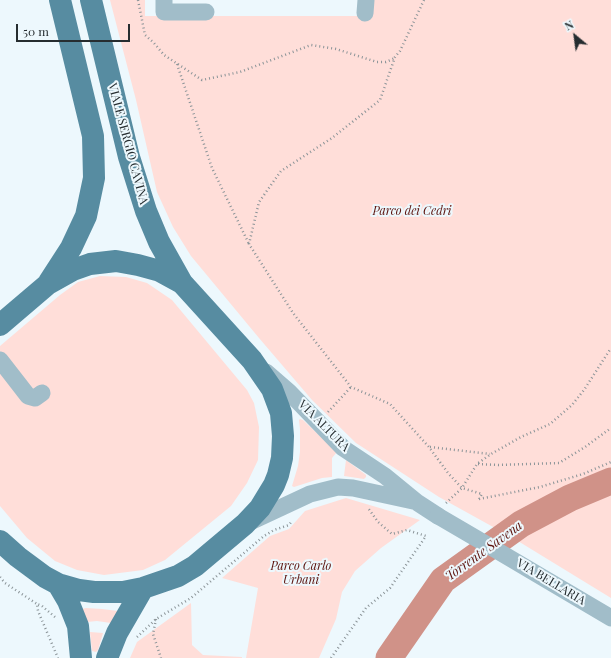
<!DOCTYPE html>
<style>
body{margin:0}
#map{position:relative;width:611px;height:658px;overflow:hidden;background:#edf8fd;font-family:"Playfair Display",serif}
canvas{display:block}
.north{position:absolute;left:555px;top:16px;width:40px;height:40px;-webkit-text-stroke:3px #edf8fd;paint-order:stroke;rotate:331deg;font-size:11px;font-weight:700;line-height:16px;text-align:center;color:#262d30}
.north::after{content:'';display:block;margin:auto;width:14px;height:18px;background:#262d30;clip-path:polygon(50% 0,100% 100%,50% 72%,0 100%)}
.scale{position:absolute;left:16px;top:24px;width:114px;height:18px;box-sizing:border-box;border:2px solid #262d30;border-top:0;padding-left:5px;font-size:12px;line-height:14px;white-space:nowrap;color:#262d30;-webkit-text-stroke:3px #edf8fd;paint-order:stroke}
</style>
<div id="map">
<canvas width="611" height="658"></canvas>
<div class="north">N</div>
<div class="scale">50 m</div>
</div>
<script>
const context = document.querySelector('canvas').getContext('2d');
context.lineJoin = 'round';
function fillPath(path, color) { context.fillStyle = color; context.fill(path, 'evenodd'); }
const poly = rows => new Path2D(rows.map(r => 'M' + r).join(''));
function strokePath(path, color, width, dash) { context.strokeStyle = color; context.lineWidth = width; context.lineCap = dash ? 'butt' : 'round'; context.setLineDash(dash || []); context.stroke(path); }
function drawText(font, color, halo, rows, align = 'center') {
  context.font = font + ' "Playfair Display",serif'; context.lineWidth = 4; context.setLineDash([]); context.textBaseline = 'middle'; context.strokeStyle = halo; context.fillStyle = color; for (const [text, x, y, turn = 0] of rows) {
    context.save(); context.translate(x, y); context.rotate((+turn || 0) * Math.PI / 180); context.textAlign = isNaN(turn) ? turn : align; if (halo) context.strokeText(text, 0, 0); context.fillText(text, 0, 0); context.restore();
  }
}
fillPath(poly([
 [110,0,145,0,145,16,371,16,372,0,611,0,611,598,513,538,439,497,356,443,312,400,259,338,191,256,173,227,157,192,136,100],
 [100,276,126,277,147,283,172,300,247,390,254,403,259,427,258,460,247,483,231,506,165,560,143,570,104,575,77,570,55,561,27,538,0,506,0,346,60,295,78,282],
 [300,419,303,420,337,452,332,458,332,477,322,478,294,487,292,486,298,466,300,452,300,429,299,420],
 [346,460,366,475,366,477,364,479,344,476],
 [346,498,420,520,381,548,355,571,342,592,336,619,319,658,246,658,258,588,222,578,270,536,289,529,305,511],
 [191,603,192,645,203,655,242,657,242,658,130,658,137,642],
 [86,608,102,609,118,611,111,623,97,621,87,622,82,609],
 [90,632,103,633,98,650,96,652,92,651]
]), '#ffded9');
strokePath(poly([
 [389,658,443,580,521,524,570,498,611,481]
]), '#d09288', 27);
strokePath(poly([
 [138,0,145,35,154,43,164,55,202,80,240,72,311,45,336,49,377,62,386,62,395,58],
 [424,0,400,51,395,57,380,100,332,138,281,171,259,202,249,244,293,313,351,387,390,404,429,447,448,473,462,488,482,494,479,499],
 [177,64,212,168,249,244],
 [328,412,351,387],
 [430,447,490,454],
 [478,464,498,465,559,463,585,447,611,428],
 [479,499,540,487,583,474,611,462],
 [446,503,462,488,477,464,491,454,521,437,550,424,572,405,584,390,611,348],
 [0,577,5,583,37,604],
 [55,617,42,606,37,604,38,611,58,658],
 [156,619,153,634,161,658],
 [137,637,156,619,191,598,264,536,274,530,289,525,292,521],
 [331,658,366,608,390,588,426,536,407,530,392,534,378,522,368,508]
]), '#8b9498', 2.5, [1, 3]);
strokePath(poly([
 [164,0,164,12,206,12],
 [365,13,366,0],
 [0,360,28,396,35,398,42,393],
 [266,372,289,392,343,448,385,476,418,503,438,516],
 [250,522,310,494,338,487,353,488,413,501],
 [491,547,611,618]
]), '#a1bdc9', 17);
strokePath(poly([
 [91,0,129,157,146,211,159,242,182,283],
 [49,282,71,248,86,216,94,178,93,136,60,0],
 [0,325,48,284,73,270,90,264,116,261,138,265,160,271,182,283,252,360,272,389,281,413,283,436,282,458,278,475,274,485,260,508,245,524,195,566,178,576,143,588,123,592,94,592,79,590,58,584,45,577,18,557,0,541],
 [58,584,68,601,78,626,81,658],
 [107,658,117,633,143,588]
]), '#578ca1', 22);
strokePath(poly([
 [438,516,491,547]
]), '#a1bdc9', 17);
drawText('12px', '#262d30', '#edf8fd', [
 ["VIALE SERGIO CAVINA",128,144,75],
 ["VIA ALTURA",324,426,45],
 ["VIA BELLARIA",551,582,31]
]);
drawText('italic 12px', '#5b110c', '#edf8fd', [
 ["Parco dei Cedri",412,211],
 ["Parco Carlo",301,566],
 ["Urbani",301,580]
]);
drawText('italic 13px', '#5d130d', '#edf8fd', [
 ["Torrente Savena",484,551,-36]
]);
</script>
